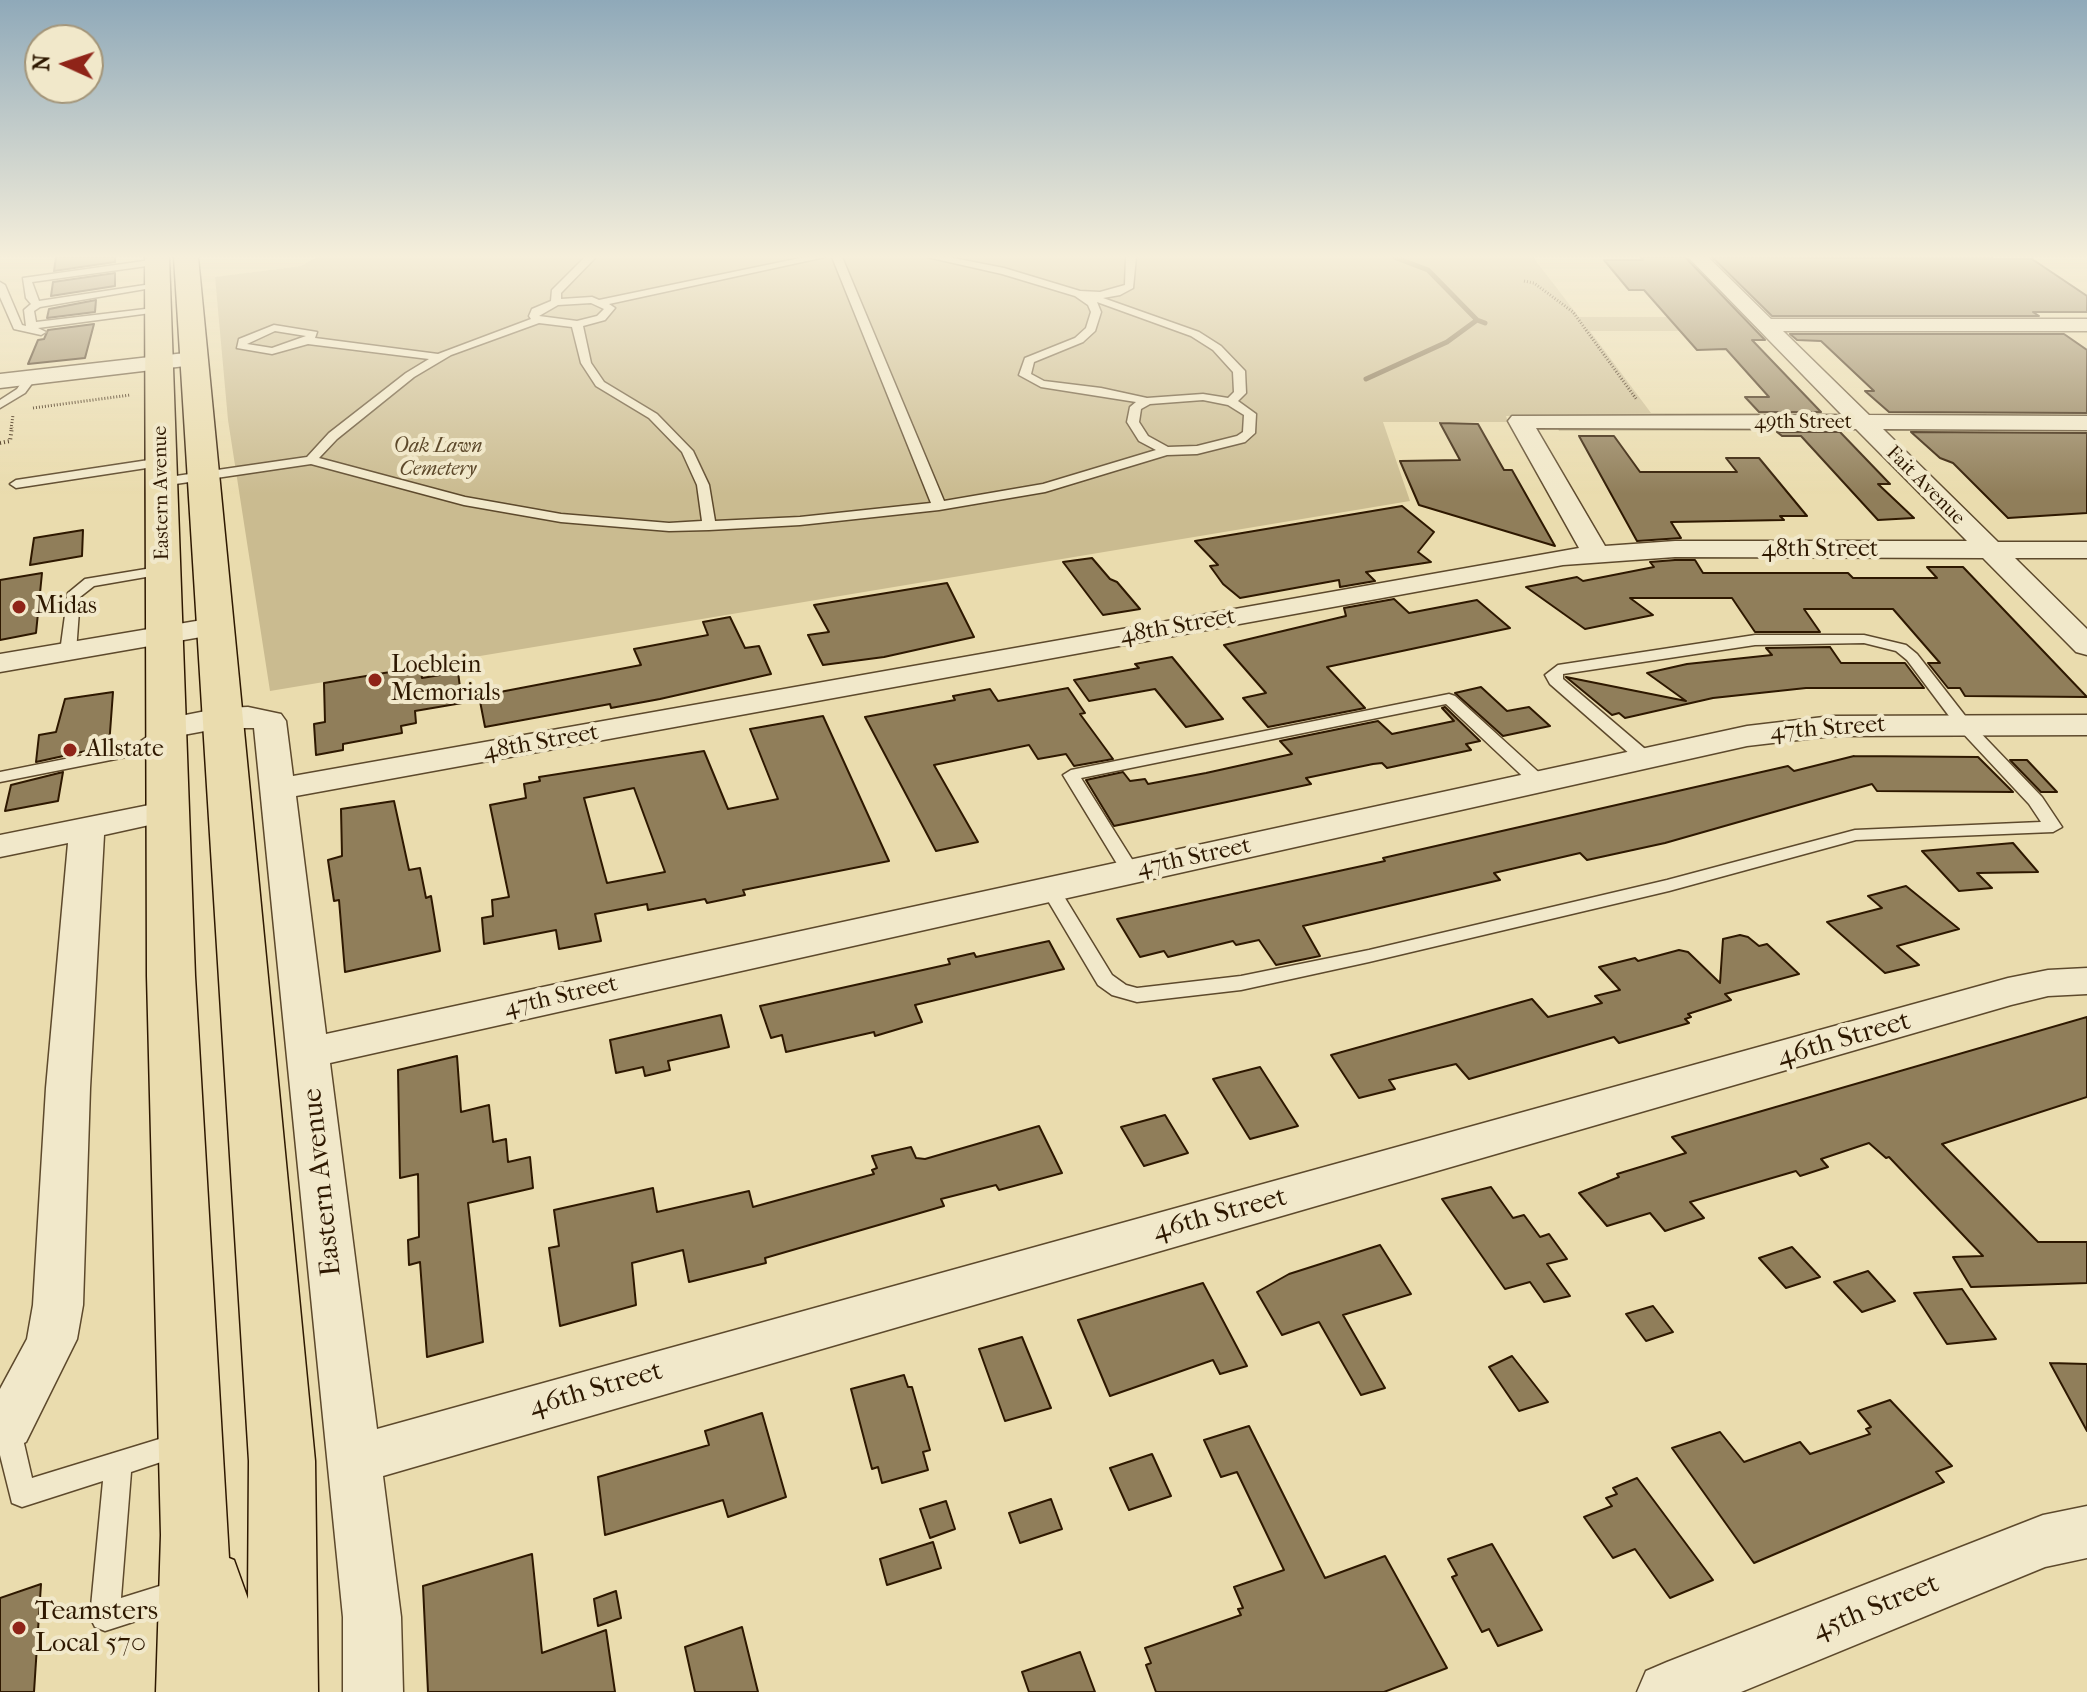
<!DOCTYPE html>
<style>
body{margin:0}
#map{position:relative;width:2087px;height:1692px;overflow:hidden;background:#eadcae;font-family:"IM FELL French Canon",serif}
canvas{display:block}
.north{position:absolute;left:24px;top:24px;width:80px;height:80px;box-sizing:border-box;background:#f1e8ca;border:2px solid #a39579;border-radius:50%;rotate:273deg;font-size:22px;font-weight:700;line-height:32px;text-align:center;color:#2e1800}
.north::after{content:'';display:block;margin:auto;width:28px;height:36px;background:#8f2418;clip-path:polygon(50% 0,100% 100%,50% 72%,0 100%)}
</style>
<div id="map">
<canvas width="2087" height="1692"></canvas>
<div class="north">N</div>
</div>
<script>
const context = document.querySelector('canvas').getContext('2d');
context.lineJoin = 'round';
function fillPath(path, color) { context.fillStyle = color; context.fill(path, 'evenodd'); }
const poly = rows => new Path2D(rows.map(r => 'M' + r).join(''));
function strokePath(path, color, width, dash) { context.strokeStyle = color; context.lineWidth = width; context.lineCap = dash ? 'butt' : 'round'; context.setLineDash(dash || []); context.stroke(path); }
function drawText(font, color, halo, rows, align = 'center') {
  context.font = font + ' "IM FELL French Canon",serif'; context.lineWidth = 8; context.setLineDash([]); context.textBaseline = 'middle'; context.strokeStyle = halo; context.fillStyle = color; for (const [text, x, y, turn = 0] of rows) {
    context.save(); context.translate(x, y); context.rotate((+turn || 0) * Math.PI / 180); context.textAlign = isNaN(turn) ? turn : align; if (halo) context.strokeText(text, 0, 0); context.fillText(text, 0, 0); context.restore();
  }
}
fillPath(poly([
 [317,257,1533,257,1579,317,1744,317,1756,331,1590,331,1651,413,1836,413,1855,431,1559,431,1552,416,1506,416,1508,422,1383,422,1410,501,270,691,228,420,215,277,301,266]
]), '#cabb90');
strokePath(poly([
 [1394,257,1428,270,1477,320,1485,323],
 [1366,379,1447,342,1477,320]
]), '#786545', 5);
const building = poly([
 [56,257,115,257,115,262,54,271,56,257],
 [1641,257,1685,257,1765,340,1752,340,1821,412,1759,412,1745,397,1769,397,1726,349,1697,350,1644,290,1629,290,1604,260,1643,260,1641,257],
 [1712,257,2032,259,2087,296,2087,312,2033,312,2039,316,1772,316,1712,257],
 [115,273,115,286,51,296,53,282,115,273],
 [96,300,95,312,47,318,49,309,96,300],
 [94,324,85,358,28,364,38,340,44,339,48,330,94,324],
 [1790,334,2064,334,2087,350,2087,413,1889,412,1865,391,1874,391,1821,341,1797,340,1790,334],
 [1440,423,1478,424,1504,470,1512,470,1555,546,1419,505,1400,461,1460,460,1440,423],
 [1777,432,1840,432,1890,484,1878,484,1914,518,1878,520,1801,436,1782,436,1777,432],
 [1911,432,2087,433,2087,513,2008,518,1953,463,1940,458,1911,432],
 [1579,436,1614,436,1640,472,1737,472,1726,458,1759,458,1807,516,1780,516,1784,520,1671,522,1681,538,1637,541,1579,436],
 [1402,506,1434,532,1418,552,1431,562,1366,572,1375,581,1340,587,1339,580,1240,598,1223,584,1210,566,1218,565,1195,541,1402,506],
 [83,530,82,556,30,565,34,538,83,530],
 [1092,558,1110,579,1117,582,1140,609,1103,615,1063,562,1092,558],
 [1675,560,1695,560,1703,573,1848,573,1853,578,1937,578,1927,567,1963,567,2087,697,1965,696,1960,688,1948,688,1928,663,1940,663,1893,609,1804,609,1820,632,1755,632,1732,598,1630,598,1653,615,1585,629,1526,587,1577,577,1583,581,1654,567,1650,562,1675,560],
 [42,573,36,633,0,640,0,580,42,573],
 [947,583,974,637,884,657,823,665,808,635,829,632,814,605,947,583],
 [1394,599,1409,613,1477,600,1510,628,1327,667,1365,708,1268,727,1243,698,1266,693,1224,645,1346,616,1344,608,1394,599],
 [730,617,745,648,759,646,771,674,660,699,611,708,610,704,485,727,479,696,641,665,634,649,708,635,703,622,730,617],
 [1830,647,1841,663,1905,663,1924,688,1806,688,1713,698,1625,718,1619,713,1612,715,1566,677,1686,701,1647,673,1687,664,1772,655,1766,648,1830,647],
 [1172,657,1223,719,1186,727,1155,689,1089,701,1074,680,1139,668,1135,664,1172,657],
 [420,667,422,678,458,672,462,703,415,711,416,723,401,726,402,733,343,744,343,750,316,755,314,724,325,722,324,683,420,667],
 [1481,687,1507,711,1529,707,1550,726,1503,736,1455,693,1481,687],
 [1068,688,1085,713,1080,714,1113,759,1074,766,1066,754,1038,759,1029,745,934,765,978,842,936,851,865,717,955,700,953,696,990,689,998,701,1068,688],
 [113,692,109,746,36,762,39,735,56,732,65,699,113,692],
 [1445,707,1480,741,1466,744,1471,750,1387,768,1382,763,1373,764,1306,778,1311,784,1152,818,1114,826,1086,780,1123,772,1130,781,1145,779,1148,784,1206,773,1292,754,1280,741,1378,721,1392,734,1454,721,1442,708,1445,707],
 [823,716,889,861,743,890,745,895,707,903,705,899,648,910,647,904,595,914,601,941,559,949,556,930,484,944,482,918,493,916,492,900,509,897,490,805,526,798,524,784,540,781,539,777,704,751,728,809,778,799,750,729,823,716],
 [634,788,665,872,607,883,584,798,634,788],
 [1854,756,1978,757,2013,792,1877,791,1872,784,1665,843,1587,860,1580,853,1494,873,1500,880,1303,926,1320,956,1276,965,1259,940,1236,945,1233,941,1168,957,1164,951,1140,957,1117,919,1385,861,1383,858,1788,766,1794,771,1854,756],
 [2010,760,2027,760,2057,792,2041,792,2010,760],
 [63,772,58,801,5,811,11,785,63,772],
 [394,801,409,870,420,868,426,898,431,896,440,951,345,972,339,900,334,901,328,860,342,856,341,809,394,801],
 [2013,843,2038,872,1977,873,1992,888,1959,891,1922,851,2013,843],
 [1906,886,1959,929,1897,946,1919,965,1885,973,1827,922,1882,908,1868,896,1906,886],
 [1740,935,1748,937,1759,946,1767,944,1799,974,1725,994,1731,1000,1688,1014,1691,1017,1685,1019,1689,1023,1619,1043,1614,1037,1469,1079,1456,1064,1389,1080,1395,1089,1359,1098,1331,1055,1532,999,1548,1017,1602,1003,1595,996,1620,990,1599,967,1635,958,1638,961,1679,950,1688,952,1720,983,1723,939,1740,935],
 [1049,941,1064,969,915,1005,922,1022,875,1036,874,1032,786,1052,782,1035,771,1038,760,1006,950,964,948,959,974,953,976,957,1049,941],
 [721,1015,729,1047,668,1061,670,1070,645,1076,643,1067,616,1073,610,1040,721,1015],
 [2087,1017,2087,1097,1942,1144,2038,1242,2087,1242,2087,1283,1971,1287,1953,1257,1983,1256,1889,1157,1886,1158,1869,1143,1821,1159,1828,1167,1800,1176,1796,1171,1690,1202,1704,1218,1665,1231,1650,1213,1607,1226,1579,1193,1619,1177,1617,1174,1686,1153,1672,1137,2087,1017],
 [457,1056,461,1112,489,1105,493,1142,506,1139,508,1162,530,1157,533,1188,468,1203,483,1342,427,1357,420,1262,409,1265,408,1240,419,1237,418,1174,400,1178,398,1070,457,1056],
 [1260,1067,1298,1126,1250,1139,1213,1079,1260,1067],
 [1165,1115,1188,1153,1144,1166,1121,1127,1165,1115],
 [1039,1126,1062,1173,999,1190,996,1185,941,1199,944,1206,765,1258,766,1263,689,1282,683,1250,632,1263,636,1305,560,1326,549,1248,559,1246,554,1210,653,1188,657,1212,749,1191,753,1207,874,1174,872,1170,877,1168,872,1156,911,1147,916,1158,925,1159,1039,1126],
 [1491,1187,1513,1218,1524,1215,1540,1237,1549,1234,1567,1259,1547,1264,1570,1296,1544,1302,1530,1282,1505,1289,1442,1199,1491,1187],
 [1380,1245,1411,1294,1343,1315,1385,1388,1361,1395,1319,1322,1282,1335,1257,1292,1289,1274,1380,1245],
 [1792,1247,1820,1277,1786,1288,1759,1258,1792,1247],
 [1868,1271,1895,1301,1862,1312,1834,1282,1868,1271],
 [1203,1283,1247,1366,1220,1374,1213,1360,1110,1396,1078,1320,1203,1283],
 [1962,1289,1996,1339,1947,1344,1914,1293,1962,1289],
 [1653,1306,1673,1332,1646,1341,1626,1314,1653,1306],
 [1022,1337,1051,1408,1005,1421,979,1349,1022,1337],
 [1512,1356,1548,1402,1519,1411,1489,1367,1512,1356],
 [2050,1363,2087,1364,2087,1431,2050,1363],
 [904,1375,908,1387,912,1387,930,1450,923,1452,928,1470,882,1483,878,1467,872,1469,851,1389,904,1375],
 [1890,1400,1952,1466,1936,1472,1944,1482,1754,1563,1672,1448,1720,1432,1744,1462,1800,1442,1810,1454,1870,1434,1866,1429,1871,1427,1858,1411,1890,1400],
 [762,1413,786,1497,728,1517,723,1500,605,1535,598,1477,709,1445,705,1431,762,1413],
 [1249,1426,1325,1578,1385,1556,1447,1668,1384,1692,1156,1692,1146,1665,1151,1663,1145,1648,1241,1615,1238,1609,1243,1608,1234,1587,1284,1570,1237,1472,1221,1477,1204,1440,1249,1426],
 [1152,1454,1171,1496,1129,1510,1110,1468,1152,1454],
 [1637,1478,1713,1580,1670,1598,1635,1549,1613,1558,1584,1517,1612,1506,1606,1498,1617,1494,1613,1488,1637,1478],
 [1051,1499,1062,1529,1020,1543,1009,1513,1051,1499],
 [946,1501,955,1529,930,1538,920,1509,946,1501],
 [933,1542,941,1568,887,1585,880,1559,933,1542],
 [1492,1544,1542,1630,1498,1646,1489,1629,1482,1632,1452,1577,1457,1575,1448,1559,1492,1544],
 [532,1554,542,1653,606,1630,615,1692,428,1692,423,1586,532,1554],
 [41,1584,34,1692,0,1692,0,1598,41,1584],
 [616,1591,621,1618,598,1626,594,1599,616,1591],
 [742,1627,758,1692,695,1692,685,1647,742,1627],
 [1080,1652,1095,1692,1029,1692,1022,1672,1080,1652]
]);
fillPath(building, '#907e5a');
strokePath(building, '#2e1800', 2);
const lane = poly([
 [585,257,596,257,561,293,561,299,592,297,599,300,805,257,825,257,609,304,615,308,605,320,583,326,591,363,604,382,657,414,693,451,709,485,715,521,800,517,931,503,832,257,842,257,944,501,1043,484,1156,450,1139,441,1127,422,1130,407,1136,402,1041,387,1019,375,1025,358,1075,338,1086,328,1091,312,1088,305,1075,296,1002,274,927,257,948,257,1004,268,1080,291,1100,292,1125,285,1126,257,1136,257,1133,288,1120,295,1103,298,1199,332,1221,346,1245,371,1246,393,1238,401,1256,414,1255,433,1245,442,1197,454,1167,455,1045,492,939,510,800,525,709,530,669,531,561,522,464,505,311,464,162,486,156,482,162,478,307,457,329,433,406,373,429,359,308,344,272,354,237,348,239,339,274,325,317,332,315,338,438,354,531,319,529,316,532,309,551,301,552,290,585,257],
 [1097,302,1191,336,1213,350,1233,372,1234,392,1228,398,1203,394,1147,398,1101,388,1044,381,1031,374,1034,362,1083,342,1095,331,1101,312,1097,302],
 [591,303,604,309,597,316,577,321,539,316,558,305,591,303],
 [539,323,572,327,581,363,596,386,649,418,682,452,697,485,702,521,669,523,561,514,465,497,319,458,337,439,414,377,451,355,539,323],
 [275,331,306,336,272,348,247,344,275,331],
 [1203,400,1228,405,1244,415,1243,432,1237,436,1197,446,1168,447,1148,436,1139,422,1141,409,1150,404,1203,400],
 [158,259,163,262,161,264,32,282,39,301,158,283,163,286,40,307,34,311,36,322,162,307,163,309,158,312,38,328,46,332,41,335,14,329,0,297,0,282,5,285,22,325,26,326,24,310,31,304,26,298,23,278,158,259],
 [26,376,36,378,25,393,0,408,0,400,17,389,26,376],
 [162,458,168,462,166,465,16,488,10,484,16,480,162,458],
 [164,566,171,570,169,573,94,586,80,597,76,652,68,657,63,655,60,652,68,593,85,579,164,566],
 [1755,635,1864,635,1906,645,1917,654,1970,722,2042,797,2062,827,2053,832,1856,840,1669,891,1369,962,1241,990,1137,1002,1112,995,1098,985,1041,889,1043,885,1057,885,1112,975,1126,985,1137,988,1241,976,1369,950,1667,880,1855,830,2041,822,2029,804,1958,728,1907,660,1896,651,1864,643,1755,645,1563,674,1563,679,1651,754,1653,758,1645,763,1639,762,1550,684,1545,675,1558,665,1755,635],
 [1449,694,1455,696,1545,778,1548,782,1545,786,1533,786,1446,704,1081,778,1140,872,1131,878,1122,872,1063,775,1071,770,1449,694],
 [165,725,173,730,146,753,0,782,0,772,135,745,165,725],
 [7,1414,16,1418,20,1426,32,1478,182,1432,191,1436,195,1444,191,1452,131,1472,121,1598,182,1579,192,1583,196,1593,192,1603,105,1631,95,1627,90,1617,103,1481,22,1507,12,1503,0,1455,0,1417,7,1414]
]);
const street = poly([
 [1688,257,1708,257,1771,319,2087,319,2087,331,1783,331,1869,415,2087,416,2087,430,1883,429,1998,542,2087,542,2087,558,2015,558,2087,629,2087,655,2076,652,1983,558,1675,557,1563,565,296,796,326,1034,1747,726,1832,716,2087,715,2087,735,1832,736,1747,746,330,1063,377,1429,2008,978,2048,970,2087,968,2087,994,2048,996,2011,1005,383,1476,401,1617,403,1692,343,1692,343,1617,254,728,221,728,167,738,155,735,151,728,155,721,221,708,248,707,281,714,286,721,293,776,1579,548,1508,421,1512,416,1842,415,1688,257],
 [1536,428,1856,429,1967,541,1675,541,1605,546,1536,428],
 [194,352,205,359,202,364,0,388,0,374,194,352],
 [214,618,224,621,229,627,224,633,0,672,0,654,214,618],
 [169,801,181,804,186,811,181,818,104,835,90,1088,83,1305,77,1339,26,1442,0,1454,0,1389,27,1339,33,1305,46,1088,68,843,0,857,0,835,169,801],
 [2087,1506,2087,1558,2045,1567,1741,1692,1637,1692,1646,1671,1667,1662,2043,1515,2087,1506]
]);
const primary = poly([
 [145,257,169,257,195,976,229,1558,234,1560,248,1599,249,1461,174,257,198,257,315,1461,318,1692,156,1692,161,1535,147,976,145,257]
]);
strokePath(lane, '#5d492c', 3);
strokePath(street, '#5d492c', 3);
strokePath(primary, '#2e1800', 3);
strokePath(poly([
 [1524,281,1534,283,1573,312,1637,400],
 [33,408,130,395],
 [11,429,13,415]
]), '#2e1800', 3, [1, 2]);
strokePath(poly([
 [0,443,10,441,12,427]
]), '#2e1800', 4, [1, 3]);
fillPath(lane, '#f1e8ca');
fillPath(street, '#f1e8ca');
fillPath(primary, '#eadcae');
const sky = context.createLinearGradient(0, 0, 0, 494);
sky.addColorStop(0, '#8fa9b9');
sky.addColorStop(0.52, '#f6efdb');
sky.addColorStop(1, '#f6efdb00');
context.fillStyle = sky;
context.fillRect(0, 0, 2087, 494);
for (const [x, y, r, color] of [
 [19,607,8,"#8f2418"],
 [375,680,8,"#8f2418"],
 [70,750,8,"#8f2418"],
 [19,1628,8,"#8f2418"]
]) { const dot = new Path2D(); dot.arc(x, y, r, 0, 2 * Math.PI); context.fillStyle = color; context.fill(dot); strokePath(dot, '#f1e8ca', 3); }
drawText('20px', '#2e1800', '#f1e8ca', [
 ["49th Street",1803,423],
 ["Fait Avenue",1925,486,45],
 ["Eastern Avenue",162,493,-91]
]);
drawText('italic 20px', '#5d492b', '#f1e8ca', [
 ["Oak Lawn",438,447],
 ["Cemetery",438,470]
]);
drawText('24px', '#2e1800', '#f1e8ca', [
 ["48th Street",1820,550],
 ["48th Street",1178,627,-10],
 ["47th Street",1828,729,-4],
 ["48th Street",541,743,-10],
 ["47th Street",1194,858,-12],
 ["47th Street",561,997,-13]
]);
drawText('24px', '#2e1800', '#f1e8ca', [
 ["Midas",35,607],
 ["Loeblein",391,666],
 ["Memorials",391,694],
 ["Allstate",86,750]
], 'left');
drawText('28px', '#2e1800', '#f1e8ca', [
 ["46th Street",1844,1040,-16],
 ["Eastern Avenue",323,1182,-96],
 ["46th Street",1220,1215,-15],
 ["46th Street",596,1390,-16],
 ["45th Street",1876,1608,-22]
]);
drawText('28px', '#2e1800', '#f1e8ca', [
 ["Teamsters",35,1612],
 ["Local 570",35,1644]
], 'left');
</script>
